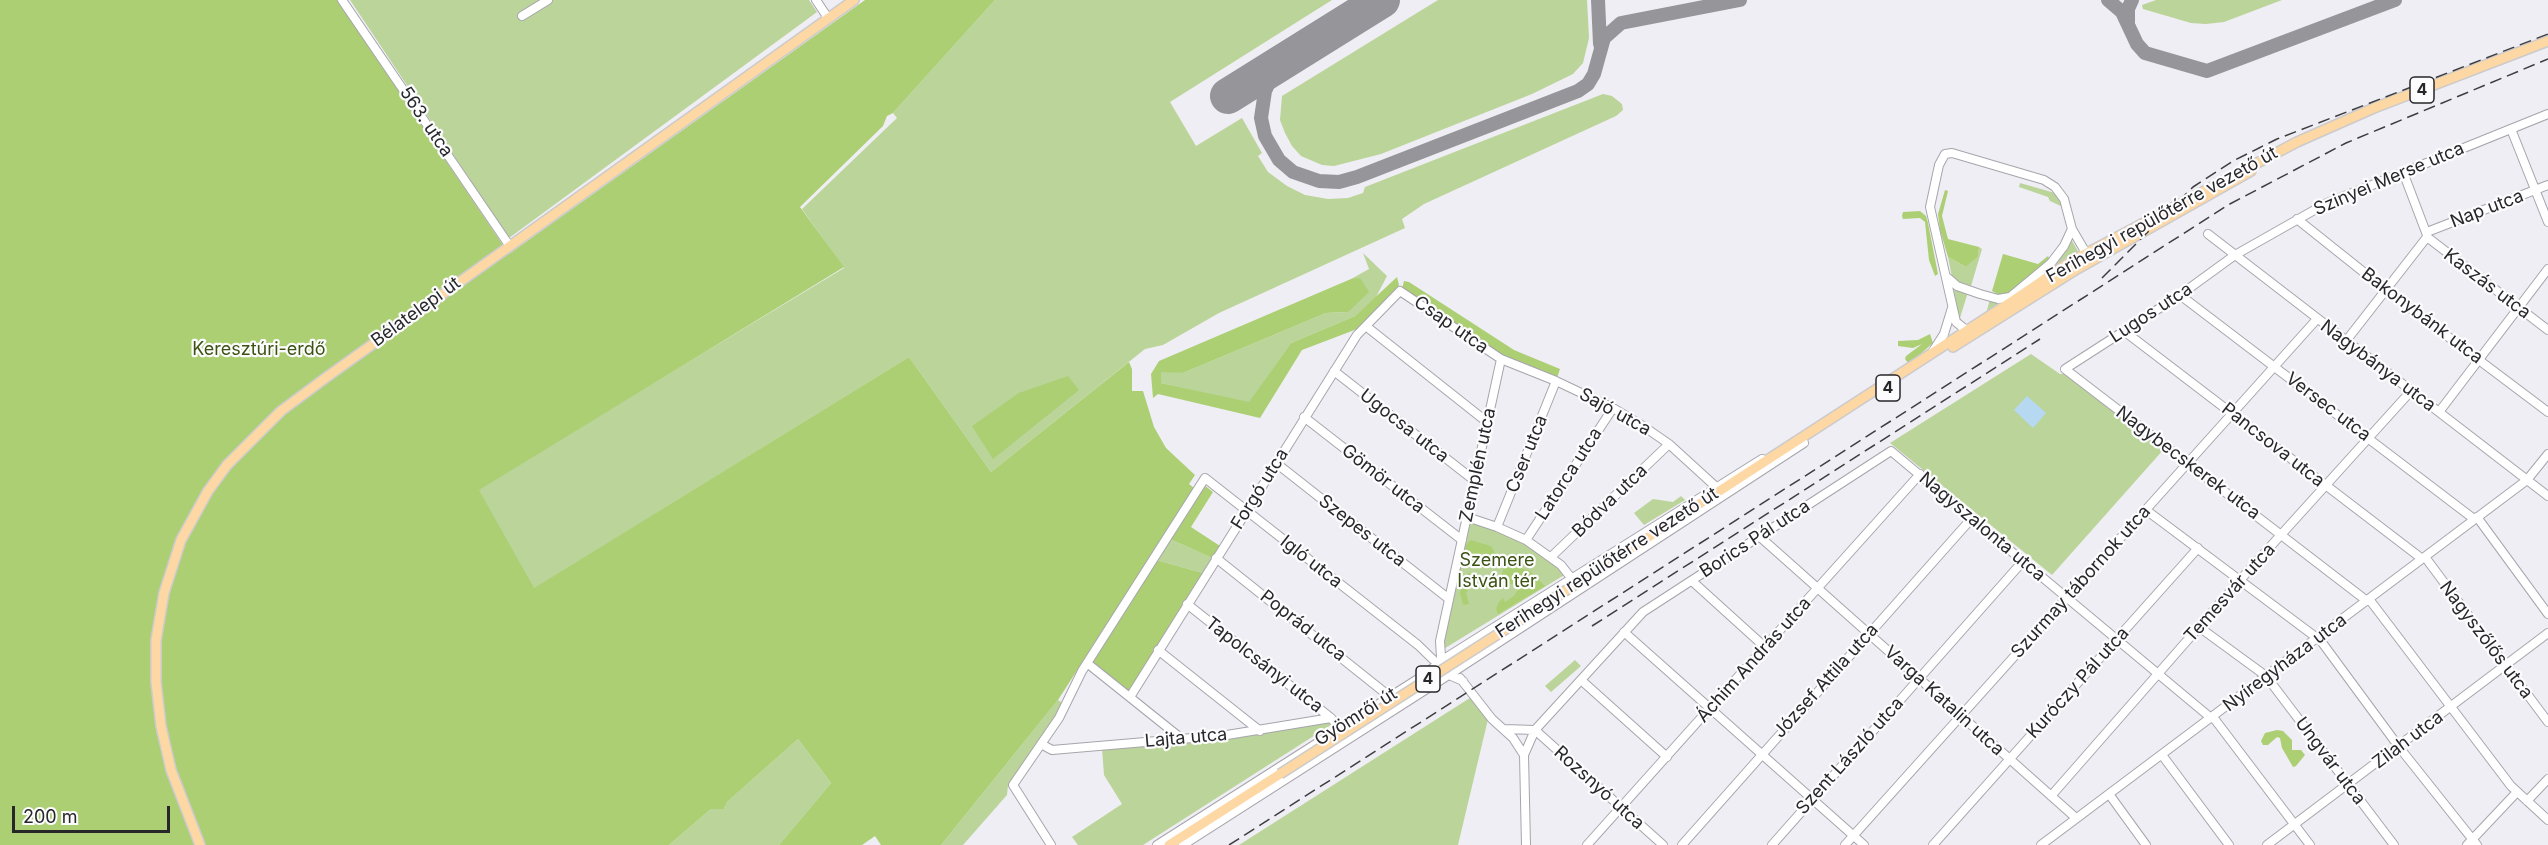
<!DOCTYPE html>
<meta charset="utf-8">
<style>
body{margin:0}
#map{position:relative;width:2548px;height:845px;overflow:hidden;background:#efeef4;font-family:Inter,sans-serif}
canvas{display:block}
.scale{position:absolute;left:12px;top:806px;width:158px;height:27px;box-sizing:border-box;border:3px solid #272629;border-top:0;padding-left:8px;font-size:18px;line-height:21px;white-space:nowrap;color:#272629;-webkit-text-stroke:4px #fcfcfe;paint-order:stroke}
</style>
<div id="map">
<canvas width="2548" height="845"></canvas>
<div class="scale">200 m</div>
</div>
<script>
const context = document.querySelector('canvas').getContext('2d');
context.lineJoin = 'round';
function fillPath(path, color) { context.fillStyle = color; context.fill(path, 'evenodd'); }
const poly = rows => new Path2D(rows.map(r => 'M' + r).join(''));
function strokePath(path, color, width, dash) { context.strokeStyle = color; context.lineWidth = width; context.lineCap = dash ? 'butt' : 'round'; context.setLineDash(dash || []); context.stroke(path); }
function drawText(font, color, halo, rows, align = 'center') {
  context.font = font + ' Inter,sans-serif'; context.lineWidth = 4.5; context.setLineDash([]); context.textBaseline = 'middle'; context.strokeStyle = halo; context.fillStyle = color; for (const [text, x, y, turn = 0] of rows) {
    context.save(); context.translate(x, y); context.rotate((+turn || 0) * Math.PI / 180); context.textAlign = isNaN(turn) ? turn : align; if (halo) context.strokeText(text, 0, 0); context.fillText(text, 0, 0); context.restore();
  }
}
fillPath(poly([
 [350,0,809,0,817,12,509,238],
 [995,0,1332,0,1170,102,1196,146,1242,118,1262,153,1258,156,1268,172,1287,186,1305,195,1328,199,1348,198,1363,193,1365,187,1603,94,1612,96,1622,104,1623,110,1616,116,1424,204,1402,219,1405,228,1219,313,1163,345,1145,349,991,472,909,357,533,589,478,489,844,268,802,209,897,118,893,113],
 [1438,0,1587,0,1589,38,1583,63,1573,74,1532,94,1381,154,1334,166,1322,165,1301,156,1292,146,1285,133,1280,120,1282,96],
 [2156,0,2282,0,2224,22,2206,24,2191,23,2143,9,2142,5],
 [2020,183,2055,193,2063,207,2050,201,2048,197,2019,187],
 [2071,239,2079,253,2041,276,2059,259],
 [1979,247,1982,249,1971,286,1957,281,1952,277,1948,257,1966,267,1978,257],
 [1363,253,1387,276,1376,297,1355,316,1291,343,1249,403,1161,383,1161,371,1183,373,1326,313,1348,312,1360,279,1351,279,1369,269],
 [1957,288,1968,292,1960,318,1966,325,1986,314,1990,299,2001,304,1967,327,1957,320,1954,291],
 [2031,354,2060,374,2065,374,2164,449,2052,575,1890,443],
 [1681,496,1685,500,1644,525,1634,513,1653,499,1673,502],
 [1469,520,1524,543,1550,559,1566,574,1442,650],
 [1170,539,1212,558,1203,573,1156,560],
 [1575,660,1581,666,1551,692,1545,686],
 [1473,696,1489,715,1458,845,1239,845],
 [1058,700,1064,704,1008,785,1007,795,963,845,941,845],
 [1329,722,1334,723,1143,845,1078,845,1072,837,1122,804,1104,775,1102,748,1249,735],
 [798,739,831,783,779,845,669,845,711,809,724,809,727,802]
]), '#bbd499');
fillPath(poly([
 [0,0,337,0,509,254,865,0,995,0,893,113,887,116,883,126,800,207,844,267,479,490,534,588,909,357,991,472,1129,362,1132,369,1132,391,1143,391,1154,427,1166,448,1195,475,1189,484,1194,488,1058,700,941,845,881,845,875,836,862,845,779,845,831,783,798,739,727,802,724,809,711,809,669,845,0,845],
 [1945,190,1948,191,1942,216,1948,239,1979,247,1978,257,1966,267,1948,257,1940,230,1938,214],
 [1920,211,1926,216,1928,223,1938,274,1935,276,1929,260,1925,222,1920,218,1903,219,1902,216,1903,212],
 [2003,254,2038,264,2048,256,2049,258,2014,292,2001,296,1992,291],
 [1397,277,1399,285,1396,291,1365,326,1302,350,1260,418,1158,394,1153,398,1151,374,1159,361,1351,279,1360,278,1369,292,1348,312,1326,313,1183,373,1161,372,1161,383,1249,402,1291,343,1355,316],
 [1404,281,1409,282,1514,350,1560,369,1557,378,1501,356,1402,289],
 [1930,334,1933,343,1909,364,1905,359,1906,356,1922,344,1913,348,1898,346,1898,341,1918,340],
 [1068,376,1079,390,993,459,972,426,1019,393],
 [1204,485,1213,492,1191,527,1220,546,1212,558,1170,539],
 [1470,540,1491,546,1496,555,1493,563,1489,562,1483,553,1475,560,1479,567,1478,569,1475,568,1465,547],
 [1156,560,1203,573,1129,693,1091,663],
 [1504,563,1530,571,1545,586,1498,614,1496,609,1499,602,1503,598,1505,602,1514,596,1519,588,1513,584,1505,584,1502,575],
 [1469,572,1474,581,1466,593,1469,604,1463,605,1460,593,1463,579],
 [2277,730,2283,731,2292,740,2292,750,2301,750,2305,755,2296,766,2293,767,2282,748,2280,738,2277,737,2268,745,2263,745,2261,741,2265,733]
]), '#accf74');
fillPath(poly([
 [2027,396,2046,413,2033,428,2014,410]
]), '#b7d8f1');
strokePath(poly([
 [1598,0,1600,44],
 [2108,0,2122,12,2137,44,2145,53,2207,71,2395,0],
 [2128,22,2128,9,2132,0],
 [1294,55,1273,74,1265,91,1261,118,1265,136,1279,160,1293,172,1319,181,1339,182,1357,177,1578,91,1588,84,1594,74,1604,38,1621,23,1740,0]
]), '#96969a', 14);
strokePath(poly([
 [1228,96,1382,0]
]), '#96969a', 36);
const minor = poly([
 [342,0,509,245],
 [816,0,828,18],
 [522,16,548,0],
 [2511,129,2548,222],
 [2403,172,2427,235],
 [2297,219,2386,290,2548,412],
 [2427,232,2548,185],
 [2208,234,2548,496],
 [2427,237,2548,330],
 [1948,278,1957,286,1980,294,1998,299,2010,297,2051,263,2064,246,2072,229],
 [2180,295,2474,519],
 [1367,327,1487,422],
 [2124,331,2421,558],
 [1970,333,1956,322,1930,207,1939,165,1945,154,1952,153,2044,180,2055,187,2064,199,2072,229,2086,253,2085,258],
 [2346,341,2427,237],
 [1933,351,1944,334,1952,308],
 [1334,371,1475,481],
 [2439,412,2548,269],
 [1304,417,1462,540],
 [1276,463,1449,599],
 [2146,510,2317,638],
 [1467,517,1497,527,1526,540,1561,565,1572,579],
 [2477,517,2548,614],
 [1497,527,1556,381],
 [1759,536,2076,818],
 [1526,540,1613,408],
 [1551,557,1669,444],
 [2425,557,2548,722],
 [1216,558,1389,696],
 [1692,581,1766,648],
 [2369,599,2511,786,2548,820],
 [2367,601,2065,369,2180,295,2235,255,2325,204,2548,114],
 [1187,604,1331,718,1339,727],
 [2199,627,2266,676,2394,845],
 [1624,632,1864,845],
 [2318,637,2399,747,2477,845],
 [1158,650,1260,731],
 [1441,657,1440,641,1501,359],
 [1087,663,1182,739],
 [1460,678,1492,719,1513,738,1524,755,1526,845],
 [1581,680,1667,757],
 [1130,697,1357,335,1400,291,1501,359,1556,381,1613,408,1643,426,1669,444,1715,486],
 [2213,717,2310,845],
 [1504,729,1535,730],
 [1535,730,1663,845],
 [1041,744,1052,750,1227,735,1331,718],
 [1524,755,1535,730,1643,612,1891,451,2211,718],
 [2162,755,2229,845],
 [2109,794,2146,845],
 [2051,796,2241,579,2411,391],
 [2527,801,2548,779],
 [1051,845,1013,785,1059,718,1082,671,1205,478,1418,645,1449,675,1463,681],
 [1157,845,1424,675,1444,659,1762,459],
 [1183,845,1455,671,1804,443],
 [1587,845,1920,474],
 [1682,845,1972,518],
 [1772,845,2024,560],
 [1845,845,2317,319],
 [1933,845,2198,548],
 [2041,845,2527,480,2548,454],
 [2267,845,2548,633],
 [2467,845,2517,792]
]);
const major = poly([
 [1953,347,2077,269,2251,171],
 [1576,584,2011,302,2070,262,2297,142,2374,108,2548,41],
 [200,845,171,770,161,726,156,682,156,640,164,593,181,540,208,491,227,465,281,411,324,379,854,0],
 [1169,845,1280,774]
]);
strokePath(minor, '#a7a5ac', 10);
strokePath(major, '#cbcbcc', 12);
strokePath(minor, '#fff', 8);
strokePath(major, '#fdd7a4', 9);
strokePath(poly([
 [2102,278,2193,187,2233,161,2277,139,2548,34],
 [1592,626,2040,339],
 [1229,845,2228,205,2346,143,2548,59]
]), '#3e3d40', 1.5, [12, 6]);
const majorBridge = poly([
 [1280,774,1576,584]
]);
strokePath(majorBridge, '#cbcbcc', 12, []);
strokePath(majorBridge, '#fdd7a4', 9);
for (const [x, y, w] of [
 [2422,90,24],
 [1888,388,24],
 [1428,679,24]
]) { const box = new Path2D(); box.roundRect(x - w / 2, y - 13, w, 26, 4.5); context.fillStyle = '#fcfcfe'; context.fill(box); strokePath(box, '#272629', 1.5); }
drawText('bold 16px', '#272629', null, [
 ["4",2422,90],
 ["4",1888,388],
 ["4",1428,679]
]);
drawText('18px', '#272629', '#fcfcfe', [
 ["563. utca",426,122,56],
 ["Szinyei Merse utca",2389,179,-23],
 ["Nap utca",2487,209,-21],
 ["Ferihegyi repülőtérre vezető út",2162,215,-29],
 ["Kaszás utca",2487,284,37],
 ["Bélatelepi út",416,312,-36],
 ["Lugos utca",2151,313,-33],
 ["Bakonybánk utca",2422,316,37],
 ["Csap utca",1451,325,35],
 ["Nagybánya utca",2378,366,37],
 ["Versec utca",2328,407,37],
 ["Sajó utca",1615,412,29],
 ["Ugocsa utca",1404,426,38],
 ["Pancsova utca",2273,445,38],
 ["Cser utca",1527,454,-68],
 ["Nagybecskerek utca",2188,463,37],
 ["Zemplén utca",1478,465,-78],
 ["Latorca utca",1569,474,-57],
 ["Gömör utca",1383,479,38],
 ["Forgó utca",1260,489,-58],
 ["Bódva utca",1610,501,-44],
 ["Nagyszalonta utca",1982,527,40],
 ["Szepes utca",1362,531,38],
 ["Borics Pál utca",1755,539,-33],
 ["Igló utca",1311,562,38],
 ["Ferihegyi repülőtérre vezető út",1607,563,-33],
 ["Szurmay tábornok utca",2081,582,-48],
 ["Temesvár utca",2230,593,-48],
 ["Poprád utca",1303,626,38],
 ["Nagyszőlős utca",2486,640,53],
 ["Áchim András utca",1754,660,-48],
 ["Nyíregyháza utca",2285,663,-37],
 ["Tapolcsányi utca",1264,665,38],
 ["József Attila utca",1826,681,-48],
 ["Kuróczy Pál utca",2078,683,-48],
 ["Varga Katalin utca",1944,701,42],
 ["Gyömrői út",1356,717,-32],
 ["Lajta utca",1186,738,-5],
 ["Zilah utca",2408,740,-37],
 ["Szent László utca",1850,756,-48],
 ["Ungvár utca",2330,761,53],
 ["Rozsnyó utca",1599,788,42]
]);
drawText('18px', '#3c5211', '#fcfcfe', [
 ["Keresztúri-erdő",259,350],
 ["Szemere",1497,561],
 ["István tér",1497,582]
]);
</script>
